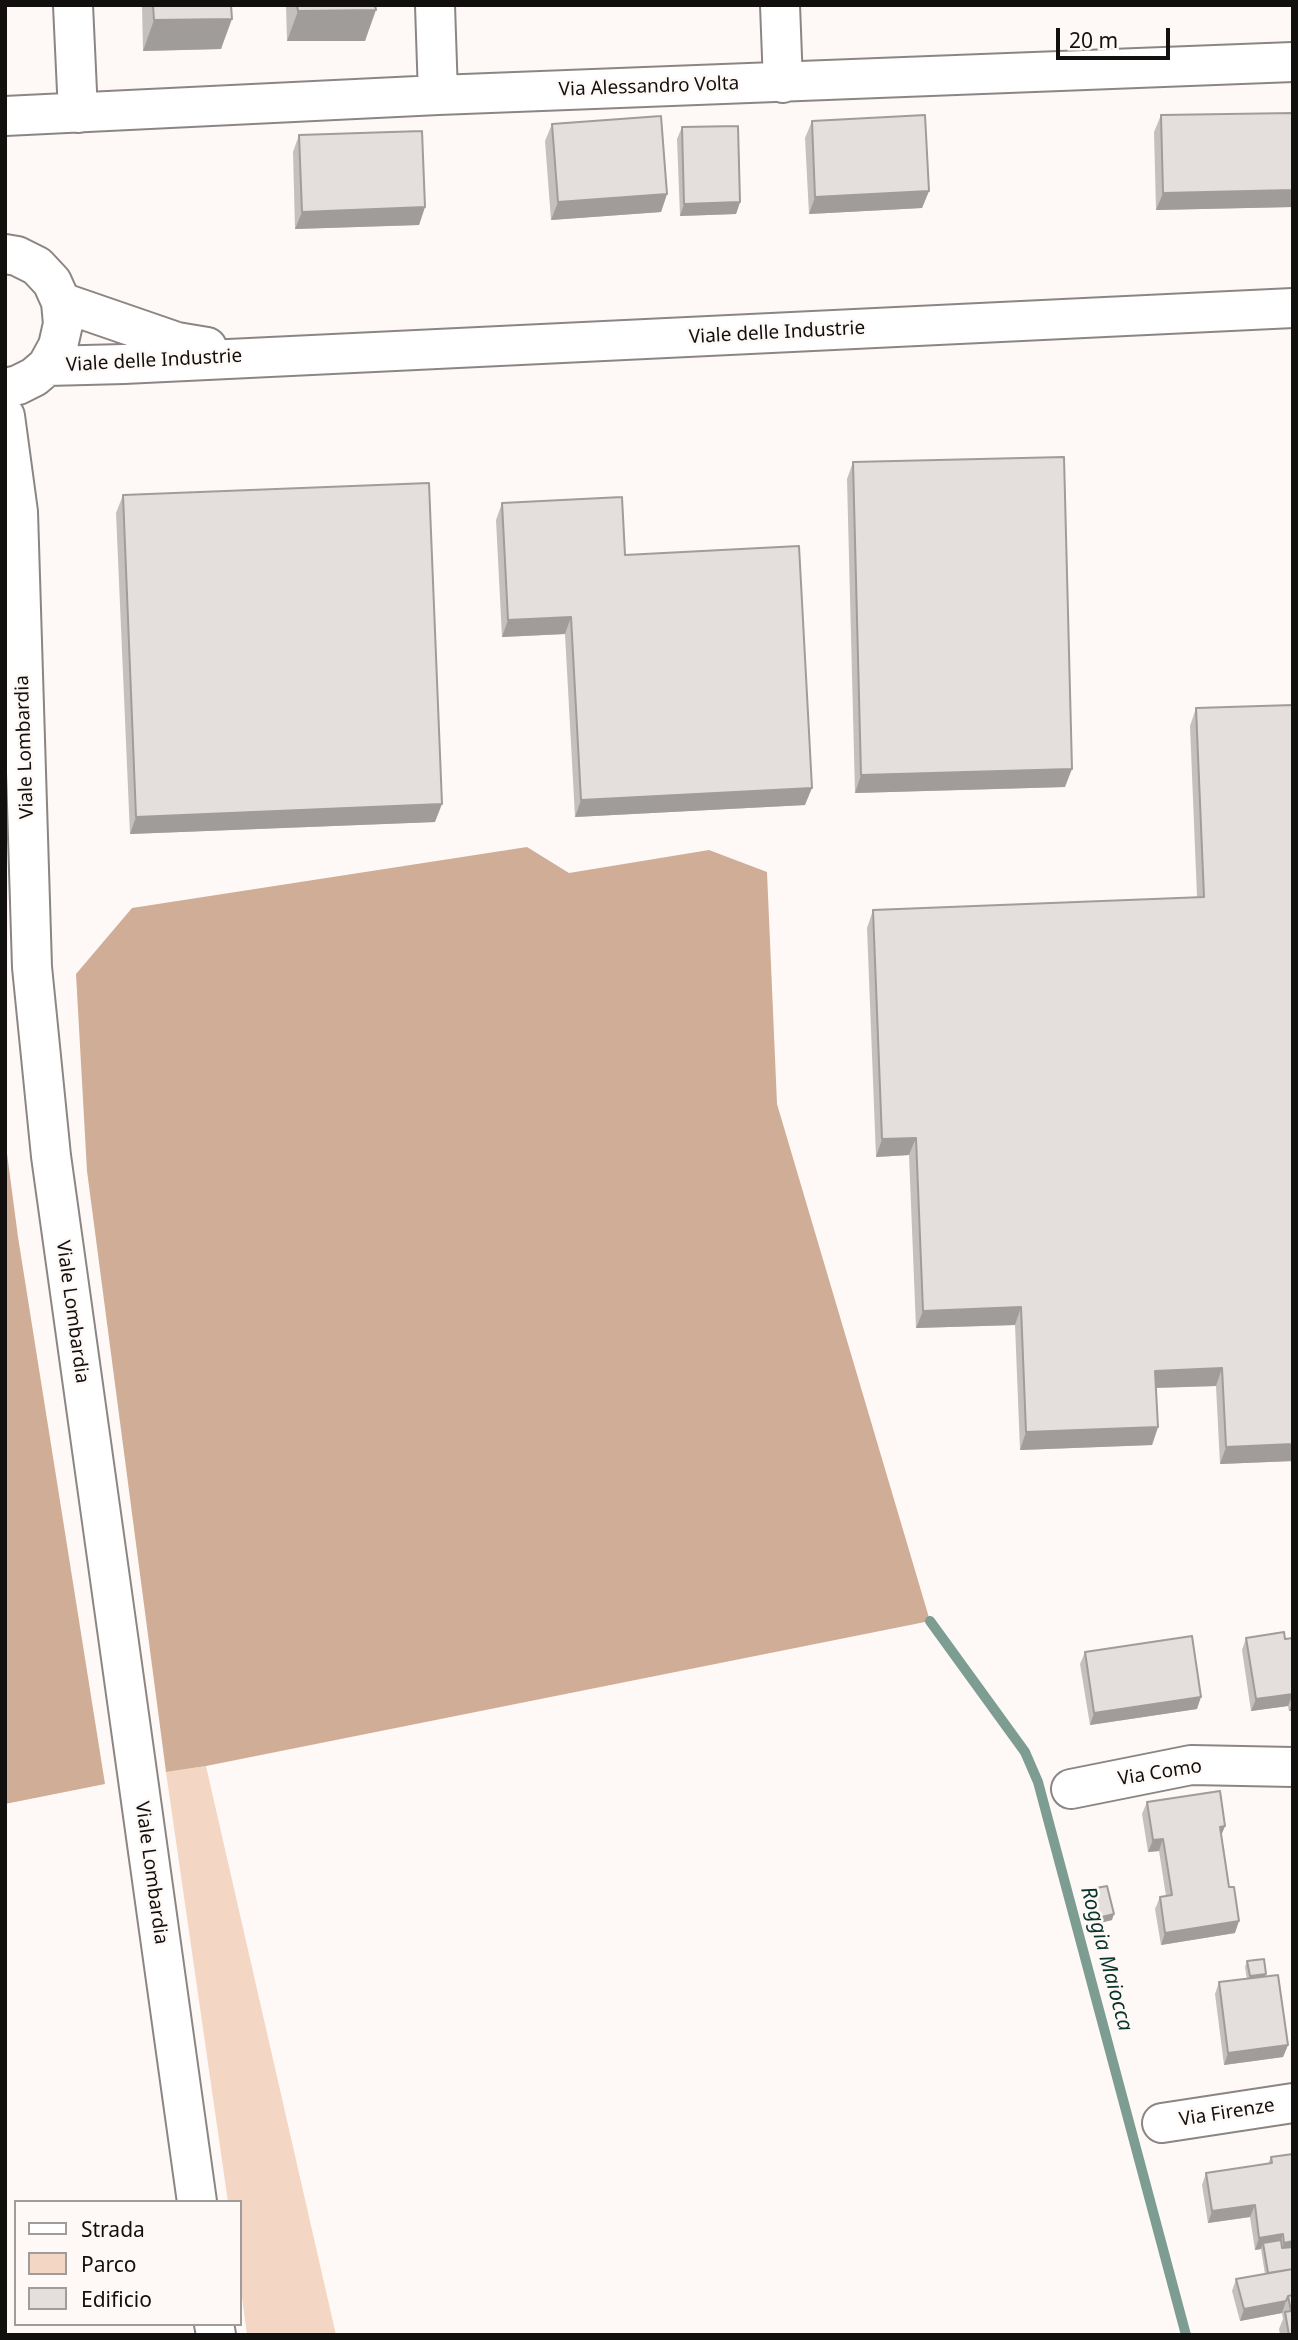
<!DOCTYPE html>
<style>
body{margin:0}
#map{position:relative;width:1298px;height:2340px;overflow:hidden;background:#fef9f6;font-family:"Noto Sans",sans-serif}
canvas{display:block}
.frame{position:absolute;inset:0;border:7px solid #12100f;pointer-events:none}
.legend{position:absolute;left:14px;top:2200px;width:228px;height:126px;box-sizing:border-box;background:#fef9f6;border:2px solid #a09c9a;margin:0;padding:9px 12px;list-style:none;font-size:21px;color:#12100f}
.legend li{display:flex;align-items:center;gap:14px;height:35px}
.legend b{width:35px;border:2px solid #a09c9a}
.scale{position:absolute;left:1056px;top:28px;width:114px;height:32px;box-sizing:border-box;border:4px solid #12100f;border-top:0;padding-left:9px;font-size:21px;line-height:24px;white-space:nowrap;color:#12100f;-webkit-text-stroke:5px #fef9f6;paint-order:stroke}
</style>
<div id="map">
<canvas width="1298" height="2340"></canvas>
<div class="frame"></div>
<ul class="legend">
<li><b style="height:9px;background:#fff"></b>Strada</li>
<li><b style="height:19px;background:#f3d6c4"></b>Parco</li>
<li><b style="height:19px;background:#e4dfdc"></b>Edificio</li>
</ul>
<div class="scale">20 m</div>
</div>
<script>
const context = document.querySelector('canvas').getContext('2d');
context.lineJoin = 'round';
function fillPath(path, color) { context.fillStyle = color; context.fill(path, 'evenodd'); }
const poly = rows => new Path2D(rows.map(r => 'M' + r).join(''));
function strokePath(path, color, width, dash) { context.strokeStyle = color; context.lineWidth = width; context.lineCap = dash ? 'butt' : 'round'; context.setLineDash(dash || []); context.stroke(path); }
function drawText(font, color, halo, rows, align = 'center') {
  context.font = font + ' "Noto Sans",sans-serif'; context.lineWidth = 5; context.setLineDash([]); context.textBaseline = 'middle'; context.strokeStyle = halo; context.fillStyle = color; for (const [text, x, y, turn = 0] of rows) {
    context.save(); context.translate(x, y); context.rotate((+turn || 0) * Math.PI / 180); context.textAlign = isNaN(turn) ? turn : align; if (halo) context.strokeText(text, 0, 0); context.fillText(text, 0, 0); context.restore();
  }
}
fillPath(poly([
 [206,1766,336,2335,247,2335,240,2282,240,2202,228,2202,166,1772]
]), '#f3d6c4');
fillPath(poly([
 [527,847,569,873,709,850,767,872,777,1104,930,1621,206,1766,166,1772,87,1171,76,974,132,908],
 [5,1138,18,1237,105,1784,5,1804]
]), '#d0ad97');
strokePath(poly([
 [930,1621,1025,1752,1038,1782,1186,2335]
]), '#7d9d93', 10);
const minor = poly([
 [73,5,78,113],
 [435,5,438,95],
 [780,5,783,83],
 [5,116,438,95,1293,62],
 [5,254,17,256,37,266,52,282,61,302,63,324,58,346,47,366,34,377,18,385,5,388],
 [61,302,177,342,207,347],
 [47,366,124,364,1293,308],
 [5,416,18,512,32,967,51,1156,197,2202],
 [1071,1789,1191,1765,1293,1767],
 [1162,2123,1293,2103],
 [214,2324,216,2335]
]);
strokePath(minor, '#8b8683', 42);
strokePath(minor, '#fff', 38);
fillPath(poly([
 [142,5,231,5,221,49,143,51],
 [286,5,375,5,365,41,287,41],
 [1293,113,1293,207,1156,210,1154,132,1161,115],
 [812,121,929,191,922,208,809,214,805,138],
 [552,124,667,194,661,212,551,220,545,141],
 [682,127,740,202,736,214,680,216,677,139],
 [299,135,425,207,419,225,295,229,293,152],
 [853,462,1065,787,855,793,847,479],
 [123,495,435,822,130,834,116,513],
 [502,503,625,555,805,805,575,817,565,634,502,637,496,520],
 [1196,708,1293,1461,1220,1464,1216,1386,1156,1388,1158,1427,1152,1445,1020,1450,1015,1325,916,1328,909,1155,876,1157,867,928,873,910,1197,897,1190,726],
 [1246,1638,1285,1639,1293,1638,1293,1711,1289,1711,1288,1706,1251,1711,1242,1650],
 [1085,1652,1197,1709,1090,1725,1080,1664],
 [1147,1802,1225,1826,1221,1836,1235,1933,1161,1945,1155,1909,1160,1897,1166,1896,1159,1851,1148,1852,1142,1814],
 [1091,1889,1112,1920,1096,1924,1089,1895],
 [1247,1961,1265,1976,1288,2045,1283,2057,1224,2065,1215,1994,1219,1982,1247,1979,1245,1967],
 [1293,2154,1293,2335,1280,2335,1279,2329,1283,2319,1282,2313,1240,2321,1232,2291,1236,2279,1265,2274,1261,2249,1255,2250,1250,2217,1208,2223,1202,2185,1206,2173,1268,2164,1271,2157]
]), '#c4c0bd');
fillPath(poly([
 [376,10,365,41,287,41,298,11],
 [232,19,221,49,143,51,154,20],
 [1293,190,1293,207,1156,210,1163,193],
 [929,191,922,208,809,214,815,197],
 [667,194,661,212,551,220,558,202],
 [740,202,736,214,680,216,684,204],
 [425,207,419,225,295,229,302,212],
 [571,617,565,634,502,637,508,620],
 [1072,769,1065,787,855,793,861,775],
 [812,788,805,805,575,817,581,800],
 [442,804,435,822,130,834,136,817],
 [916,1138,909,1155,876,1157,882,1139],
 [1021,1307,1015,1325,916,1328,923,1311],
 [1222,1368,1216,1386,1149,1388,1155,1371],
 [1158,1427,1152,1445,1020,1450,1026,1432],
 [1293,1444,1293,1461,1220,1464,1226,1447],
 [1293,1694,1288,1706,1251,1711,1256,1699],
 [1201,1697,1197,1709,1090,1725,1094,1713],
 [1293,1701,1293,1711,1289,1711],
 [1225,1826,1220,1838,1220,1827],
 [1163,1839,1159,1851,1148,1852,1153,1840],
 [1114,1914,1112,1920,1096,1924,1098,1918],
 [1239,1921,1235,1933,1161,1945,1165,1933],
 [1266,1974,1264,1980,1247,1982,1250,1976],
 [1288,2045,1283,2057,1224,2065,1228,2053],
 [1255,2205,1250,2217,1208,2223,1212,2211],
 [1283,2234,1279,2246,1263,2243,1261,2249,1255,2250,1259,2238],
 [1293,2241,1293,2253,1280,2255,1284,2243],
 [1286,2301,1282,2313,1240,2321,1244,2309]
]), '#a09c9a');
const building = poly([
 [153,5,231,5,232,19,154,20,153,5],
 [297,5,375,5,376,10,298,11,297,5],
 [1293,113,1293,190,1163,193,1161,115,1293,113],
 [925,115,929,191,815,197,812,121,925,115],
 [661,116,667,194,558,202,552,124,661,116],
 [738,126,740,202,684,204,682,127,738,126],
 [422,131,425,207,302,212,299,135,422,131],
 [1064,457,1072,769,861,775,853,462,1064,457],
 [429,483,442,804,136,817,123,495,429,483],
 [622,497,625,555,799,546,812,788,581,800,571,617,508,620,502,503,622,497],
 [1293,705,1293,1444,1226,1447,1222,1368,1155,1371,1158,1427,1026,1432,1021,1307,923,1311,916,1138,882,1139,873,910,1204,897,1196,708,1293,705],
 [1284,1632,1285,1639,1293,1638,1293,1694,1256,1699,1246,1638,1284,1632],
 [1192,1636,1201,1697,1094,1713,1085,1652,1192,1636],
 [1220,1791,1225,1826,1220,1827,1229,1887,1234,1887,1239,1921,1165,1933,1160,1897,1172,1895,1163,1839,1153,1840,1147,1802,1220,1791],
 [1107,1886,1114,1914,1098,1918,1091,1889,1107,1886],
 [1264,1959,1266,1974,1250,1976,1247,1961,1264,1959],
 [1278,1975,1288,2045,1228,2053,1219,1982,1278,1975],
 [1293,2154,1293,2241,1284,2243,1283,2234,1259,2238,1255,2205,1212,2211,1206,2173,1272,2163,1271,2157,1293,2154],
 [1281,2240,1282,2248,1293,2247,1293,2269,1268,2273,1263,2243,1281,2240],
 [1293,2269,1293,2295,1288,2296,1286,2301,1244,2309,1236,2279,1293,2269],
 [1293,2295,1293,2335,1289,2335,1285,2312,1291,2311,1288,2296,1293,2295]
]);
fillPath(building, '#e4dfdc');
strokePath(building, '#a09c9a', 2);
drawText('19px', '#12100f', '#fef9f6', [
 ["Via Alessandro Volta",649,87,-2],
 ["Viale delle Industrie",777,333,-3],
 ["Viale delle Industrie",154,361,-3],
 ["Viale Lombardia",25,747,-92],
 ["Viale Lombardia",72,1312,82],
 ["Via Como",1160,1773,-9],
 ["Viale Lombardia",151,1873,82],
 ["Via Firenze",1227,2113,-9]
]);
drawText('italic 21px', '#07332a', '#fef9f6', [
 ["Roggia Maiocca",1106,1959,75]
]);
</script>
